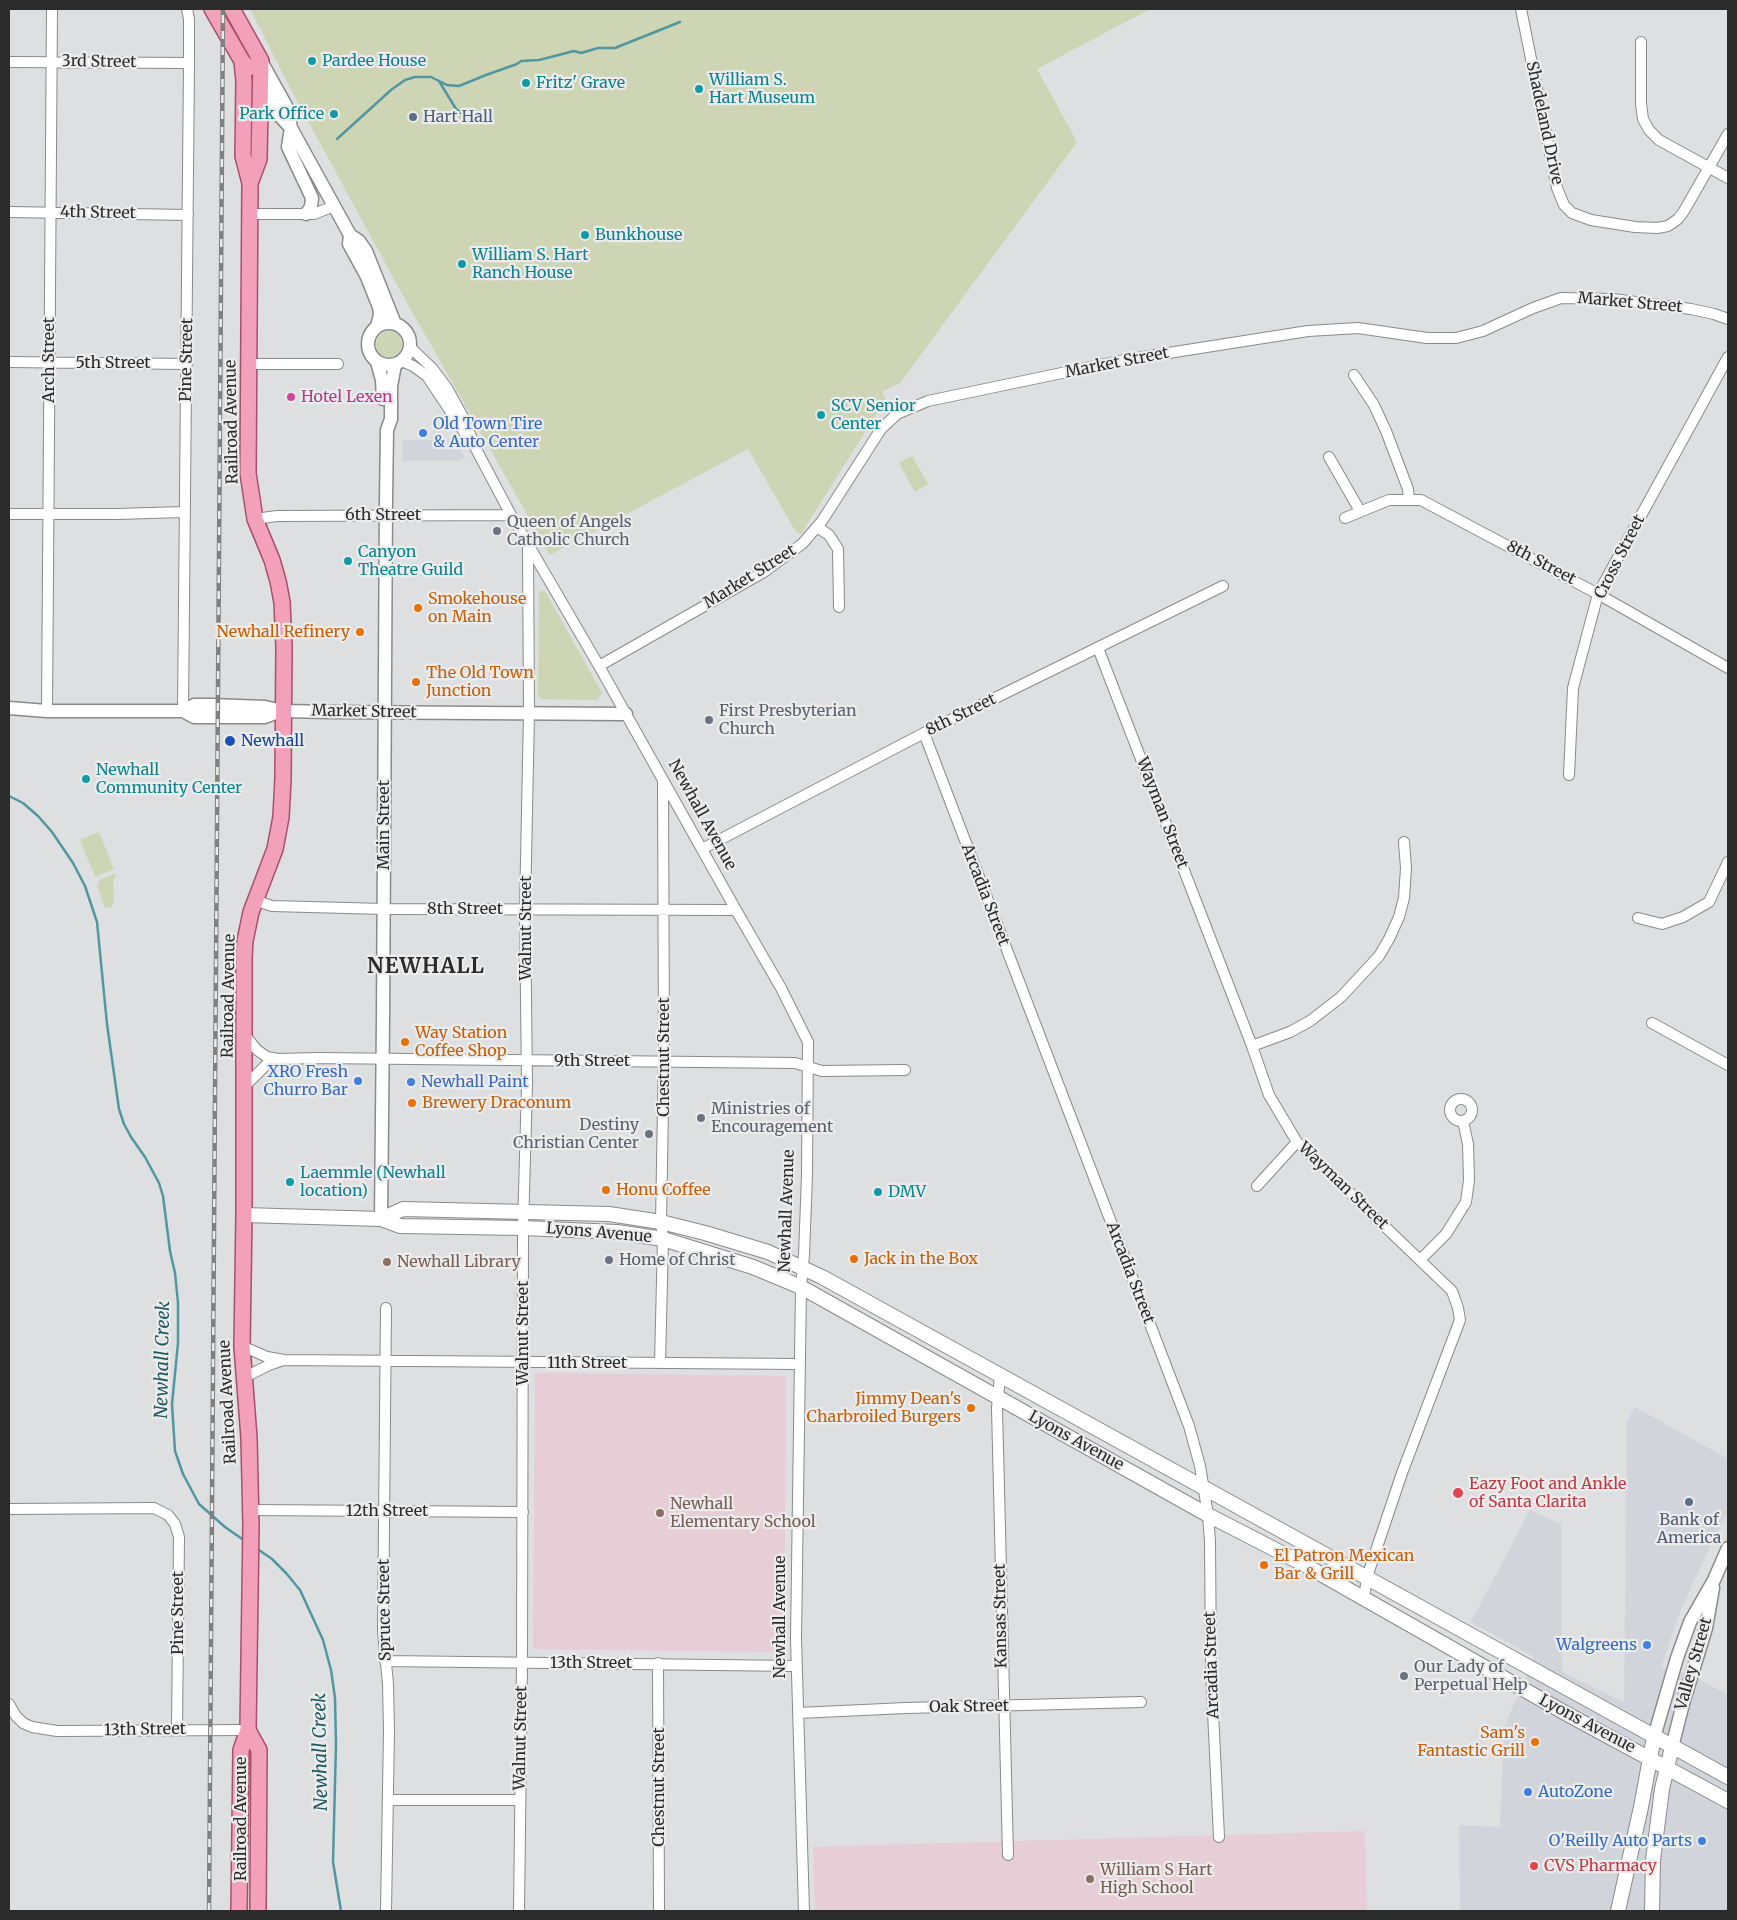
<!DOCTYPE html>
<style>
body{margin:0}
#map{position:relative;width:1737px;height:1920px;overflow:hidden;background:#dedfe0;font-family:Merriweather,serif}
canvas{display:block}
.frame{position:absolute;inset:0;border:10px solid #2b2b2b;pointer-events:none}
</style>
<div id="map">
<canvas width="1737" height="1920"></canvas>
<div class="frame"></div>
</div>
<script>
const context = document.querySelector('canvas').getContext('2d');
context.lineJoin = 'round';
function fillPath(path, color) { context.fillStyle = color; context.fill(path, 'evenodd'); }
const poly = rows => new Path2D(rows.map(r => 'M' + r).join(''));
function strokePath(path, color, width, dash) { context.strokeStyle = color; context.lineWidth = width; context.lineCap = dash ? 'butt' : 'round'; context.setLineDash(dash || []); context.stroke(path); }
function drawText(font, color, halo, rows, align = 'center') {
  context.font = font + ' Merriweather,serif'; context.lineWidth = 4.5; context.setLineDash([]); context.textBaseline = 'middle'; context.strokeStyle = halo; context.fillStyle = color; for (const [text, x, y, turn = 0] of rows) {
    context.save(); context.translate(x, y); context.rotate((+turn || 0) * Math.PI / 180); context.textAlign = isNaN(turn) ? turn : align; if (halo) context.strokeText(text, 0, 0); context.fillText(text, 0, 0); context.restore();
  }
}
fillPath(poly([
 [453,437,465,457,459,461,403,461,403,440,446,440],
 [1635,1407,1728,1459,1728,1510,1711,1544,1680,1612,1661,1667,1699,1679,1728,1695,1728,1911,1460,1911,1459,1825,1500,1827,1504,1727,1534,1657,1471,1622,1530,1510,1561,1524,1562,1672,1624,1702,1627,1421]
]), '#d1d4db');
fillPath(poly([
 [535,1373,786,1376,784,1652,533,1649],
 [1365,1831,1367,1911,815,1911,813,1847]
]), '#e7cdd5');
fillPath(poly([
 [250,9,1150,9,1037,69,1077,142,900,383,882,392,886,399,801,534,797,533,793,527,748,449,550,555,401,292,290,88],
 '376 344a13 13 0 1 1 26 0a13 13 0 1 1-26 0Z',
 [912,456,928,484,915,492,899,463],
 [541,591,545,591,602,693,597,700,541,699,538,696,539,593],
 [99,832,114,869,95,877,80,840],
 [114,874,116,874,113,883,114,902,111,907,105,908,97,885,100,880]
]), '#ced5b5');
strokePath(poly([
 [439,81,456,109,461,113,474,114,482,122],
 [337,139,391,90,405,80,415,77,431,77,447,85,459,86,486,75,517,64,521,61,539,60,574,51,581,53,598,48,615,48,680,22],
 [9,796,23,803,38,816,52,832,73,863,85,886,97,922,107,1024,119,1109,124,1124,131,1137,145,1157,159,1183,163,1196,170,1251,175,1273,178,1303,178,1343,172,1404,175,1451,183,1474,199,1504,225,1527,245,1541],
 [256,1548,272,1559,286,1573,300,1590,323,1640,331,1670,335,1698,336,1744,333,1862,341,1911]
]), '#52979f', 2.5);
const minor = poly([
 [1521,9,1557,188,1564,205,1572,213,1591,220,1635,227,1657,228,1668,226,1678,219,1684,211,1728,134],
 [1641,42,1641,104,1643,119,1649,130,1659,140,1728,178],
 [9,62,189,63],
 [9,212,188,215],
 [249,214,314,214,334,206],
 [410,347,432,368,447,388,464,419,476,449,511,515,599,666,736,910,781,988,808,1042,807,1175,804,1255,801,1287,796,1639,804,1911],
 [402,361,413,366,427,376,468,438],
 [9,362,187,364],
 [248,364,338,364],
 [1354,375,1374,405,1386,431,1408,489,1409,500],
 [1329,457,1360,511],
 [9,514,117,514,184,512],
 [1345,518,1389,500,1421,500,1598,594,1728,668],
 [255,519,277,516,511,515],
 [817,527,829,535,838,549,839,607],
 [1098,648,1252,1046,1269,1095,1297,1142,1452,1291,1458,1308,1460,1320,1402,1473,1367,1577,1364,1599],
 [599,666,764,572,802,544,822,521,881,429,897,414,928,401,1124,360,1308,331,1358,328,1427,338,1456,338,1483,331,1533,308,1561,298,1613,299,1691,309,1714,314,1728,319],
 [47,711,52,9],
 [183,711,189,63,189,19,187,9],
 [924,733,1189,1426,1200,1466,1208,1515,1210,1541,1211,1670,1219,1837],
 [1569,775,1573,688,1598,594,1728,357],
 [702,849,924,733,1223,586],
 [254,900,272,906,384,909,736,910],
 [1638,918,1662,924,1683,917,1709,902,1728,862],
 [1652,1023,1728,1065],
 [245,1035,257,1050,267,1057,278,1059,318,1058,795,1063,822,1071,905,1070],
 [1252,1046,1290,1032,1310,1021,1341,997,1379,956,1389,939,1399,917,1404,898,1406,868,1404,842],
 [245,1086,266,1065,278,1059],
 '1450 1110a11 11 0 1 1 22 0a11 11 0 1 1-22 0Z',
 [1257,1186,1297,1142],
 [1420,1260,1446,1234,1466,1202,1469,1180,1468,1144,1463,1121],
 [386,1308,383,1632,388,1684,389,1730,386,1911],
 [242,1346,267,1357,284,1360,800,1364],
 [660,1363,663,1239,661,1222,664,1049,663,782],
 [1000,1376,997,1408,1008,1855],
 [243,1378,269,1365,283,1360],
 [9,1509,154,1508,168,1515,175,1524,179,1537,177,1729],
 [250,1510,523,1512],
 [385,1661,797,1666],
 [658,1663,659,1911],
 [9,1704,16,1716,23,1723,32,1727,57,1731,248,1730],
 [798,1713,906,1708,1141,1702],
 [389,1800,520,1800],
 [519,1911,522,1663,523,1228,527,1085,525,909,529,713,528,545]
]);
const tertiary = poly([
 [261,61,286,106,289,116,291,128,288,147,312,198,311,207,306,214],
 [261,83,276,112,291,128,350,235,359,241,366,251,395,324],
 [350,235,349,244,367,277,379,307,380,315,377,326],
 '368 344a21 21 0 1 1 42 0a21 21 0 1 1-42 0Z',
 [377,362,382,380,383,399],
 [9,708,47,711,183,711,194,717,265,717,281,711],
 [183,711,194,705,211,705,265,707,283,711,331,712,626,714],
 [381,1219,383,1018,386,500,387,430,391,419,391,386,395,365],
 [1654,1737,1677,1658,1690,1622,1714,1580,1728,1548],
 [1672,1747,1684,1700,1706,1628,1713,1588]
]);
const secondary = poly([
 [244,1215,381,1219,400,1226,523,1228,617,1232,663,1239,753,1267,801,1287,1208,1515,1305,1565,1567,1714,1728,1801],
 [381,1219,403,1209,609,1214,661,1222,705,1233,768,1252,822,1277,1728,1777],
 [1618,1911,1641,1807,1654,1737],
 [1652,1911,1653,1860,1662,1789,1672,1747]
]);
const primary = poly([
 [212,9,242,61,249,68],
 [232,9,261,61,259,159,250,183],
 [248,1730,259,1750,258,1911],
 [239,1911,241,1750,248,1730,251,1525,249,1438,242,1346,244,1215,244,957,245,941,251,912,275,849,281,817,283,779,284,647,282,602,278,581,272,560,255,519,248,473,250,183,243,156,244,81,242,61]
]);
strokePath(minor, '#8a8a8c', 12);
strokePath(tertiary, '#8a8a8c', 15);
strokePath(secondary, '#8a8a8c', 16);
strokePath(primary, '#a84f6b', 18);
strokePath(minor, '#fff', 10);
strokePath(tertiary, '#fff', 12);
strokePath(secondary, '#fff', 14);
strokePath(primary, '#f3a1bb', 15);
const rail = poly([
 [209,1911,223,9]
]);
strokePath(rail, '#808081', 4.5);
strokePath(rail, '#ececed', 2.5, [8]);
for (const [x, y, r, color] of [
 [312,61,5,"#0f9aa8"],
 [526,83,5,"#0f9aa8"],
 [699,89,5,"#0f9aa8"],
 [334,114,5,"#0f9aa8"],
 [413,117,5,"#5c6f8a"],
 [585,235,5,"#0f9aa8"],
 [462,264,5,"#0f9aa8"],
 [291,397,5,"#d1479c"],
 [821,415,5,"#0f9aa8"],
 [423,433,5,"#3f7fe0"],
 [497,531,5,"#6b7280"],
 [348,561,5,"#0f9aa8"],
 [418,608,5,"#e8710a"],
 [360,632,5,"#e8710a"],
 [416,682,5,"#e8710a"],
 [709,720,5,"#6b7280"],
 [230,741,6,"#1a4fb4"],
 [86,779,5,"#0f9aa8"],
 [405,1042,5,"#e8710a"],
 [358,1081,5,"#3f7fe0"],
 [411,1082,5,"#3f7fe0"],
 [412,1103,5,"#e8710a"],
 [701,1118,5,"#6b7280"],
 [649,1134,5,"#6b7280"],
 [290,1182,5,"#0f9aa8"],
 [606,1190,5,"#e8710a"],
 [878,1192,5,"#0f9aa8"],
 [854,1259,5,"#e8710a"],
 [609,1260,5,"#6b7280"],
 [387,1262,5,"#8d6e63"],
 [971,1408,5,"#e8710a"],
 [1458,1493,6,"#e0444e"],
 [1689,1502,5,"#5c6f8a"],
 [660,1513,5,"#8d6e63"],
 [1264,1565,5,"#e8710a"],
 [1647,1645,5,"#3f7fe0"],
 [1404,1676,5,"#6b7280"],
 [1535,1742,5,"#e8710a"],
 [1528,1792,5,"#3f7fe0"],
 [1702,1841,5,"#3f7fe0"],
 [1534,1866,5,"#e0444e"],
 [1090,1879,5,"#8d6e63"]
]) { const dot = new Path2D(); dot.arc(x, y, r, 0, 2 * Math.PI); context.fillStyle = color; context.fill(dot); strokePath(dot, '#ececed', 2); }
drawText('16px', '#0d838f', '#ececed', [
 ["Pardee House",322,61],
 ["William S.",709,80],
 ["Hart Museum",709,98],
 ["Fritz' Grave",536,83],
 ["Park Office",324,114,"right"],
 ["Bunkhouse",595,235],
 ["William S. Hart",472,255],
 ["Ranch House",472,273],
 ["SCV Senior",831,406],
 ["Center",831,424],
 ["Canyon",358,552],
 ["Theatre Guild",358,570],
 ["Newhall",96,770],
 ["Community Center",96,788],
 ["Laemmle (Newhall",300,1173],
 ["location)",300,1191],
 ["DMV",888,1192]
], 'left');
drawText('16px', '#2b2b2b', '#ececed', [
 ["3rd Street",99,62,1],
 ["Shadeland Drive",1544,123,78],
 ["4th Street",98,213,1],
 ["Market Street",1630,303,5],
 ["Arch Street",49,360,-90],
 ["Pine Street",187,360,-89],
 ["5th Street",113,363],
 ["Market Street",1117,363,-11],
 ["Railroad Avenue",232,422,-91],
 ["6th Street",383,515],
 ["Cross Street",1620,557,-63],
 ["8th Street",1541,563,28],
 ["Market Street",750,577,-32],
 ["Market Street",364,712,1],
 ["8th Street",961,715,-26],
 ["Wayman Street",1162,813,69],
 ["Newhall Avenue",702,815,61],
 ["Main Street",384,825,-90],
 ["Arcadia Street",985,895,69],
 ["8th Street",465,909],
 ["Walnut Street",526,928,-90],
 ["Railroad Avenue",229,996,-89],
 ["Chestnut Street",664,1057,-90],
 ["9th Street",592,1061],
 ["Wayman Street",1343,1186,44],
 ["Newhall Avenue",787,1211,-88],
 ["Lyons Avenue",599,1233,5],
 ["Arcadia Street",1130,1273,69],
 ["Walnut Street",523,1333,-90],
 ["11th Street",587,1363],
 ["Railroad Avenue",228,1402,-93],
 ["Lyons Avenue",1076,1441,29],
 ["12th Street",387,1511],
 ["Spruce Street",385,1610,-91],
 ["Pine Street",178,1613,-90],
 ["Kansas Street",1001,1616,-91],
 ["Newhall Avenue",780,1617,-90],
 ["13th Street",591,1663],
 ["Valley Street",1694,1664,-74],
 ["Arcadia Street",1212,1665,-92],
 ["Oak Street",969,1707,-1],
 ["Lyons Avenue",1587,1724,28],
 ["13th Street",145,1730,-1],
 ["Walnut Street",521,1738,-89],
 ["Chestnut Street",659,1787,-90],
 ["Railroad Avenue",241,1819,-90]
]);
drawText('16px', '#4e5e75', '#ececed', [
 ["Hart Hall",423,117],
 ["Bank of",1689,1520,"center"],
 ["America",1689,1538,"center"]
], 'left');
drawText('16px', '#b23c85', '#ececed', [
 ["Hotel Lexen",301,397]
], 'left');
drawText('16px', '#366cbe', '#ececed', [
 ["Old Town Tire",433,424],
 ["& Auto Center",433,442],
 ["XRO Fresh",348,1072,"right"],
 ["Churro Bar",348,1090,"right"],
 ["Newhall Paint",421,1082],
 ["Walgreens",1637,1645,"right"],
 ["AutoZone",1538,1792],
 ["O'Reilly Auto Parts",1692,1841,"right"]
], 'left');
drawText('16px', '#5b616d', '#ececed', [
 ["Queen of Angels",507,522],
 ["Catholic Church",507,540],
 ["First Presbyterian",719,711],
 ["Church",719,729],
 ["Ministries of",711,1109],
 ["Encouragement",711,1127],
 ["Destiny",639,1125,"right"],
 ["Christian Center",639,1143,"right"],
 ["Home of Christ",619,1260],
 ["Our Lady of",1414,1667],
 ["Perpetual Help",1414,1685]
], 'left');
drawText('16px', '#c56008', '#ececed', [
 ["Smokehouse",428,599],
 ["on Main",428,617],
 ["Newhall Refinery",350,632,"right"],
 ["The Old Town",426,673],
 ["Junction",426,691],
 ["Way Station",415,1033],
 ["Coffee Shop",415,1051],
 ["Brewery Draconum",422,1103],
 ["Honu Coffee",616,1190],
 ["Jack in the Box",864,1259],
 ["Jimmy Dean's",961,1399,"right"],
 ["Charbroiled Burgers",961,1417,"right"],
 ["El Patron Mexican",1274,1556],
 ["Bar & Grill",1274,1574],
 ["Sam's",1525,1733,"right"],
 ["Fantastic Grill",1525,1751,"right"]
], 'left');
drawText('16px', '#164399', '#ececed', [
 ["Newhall",241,741]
], 'left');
drawText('16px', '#785e54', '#ececed', [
 ["Newhall Library",397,1262],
 ["Newhall",670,1504],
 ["Elementary School",670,1522],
 ["William S Hart",1100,1870],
 ["High School",1100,1888]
], 'left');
drawText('16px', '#be3a42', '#ececed', [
 ["Eazy Foot and Ankle",1469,1484],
 ["of Santa Clarita",1469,1502],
 ["CVS Pharmacy",1544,1866]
], 'left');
drawText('italic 18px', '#1e595f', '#ececed', [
 ["Newhall Creek",163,1360,-89],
 ["Newhall Creek",321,1752,-91]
]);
context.letterSpacing = '1px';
drawText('bold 21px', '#2b2b2b', '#ececed', [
 ["NEWHALL",426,967]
]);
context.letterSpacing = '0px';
</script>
